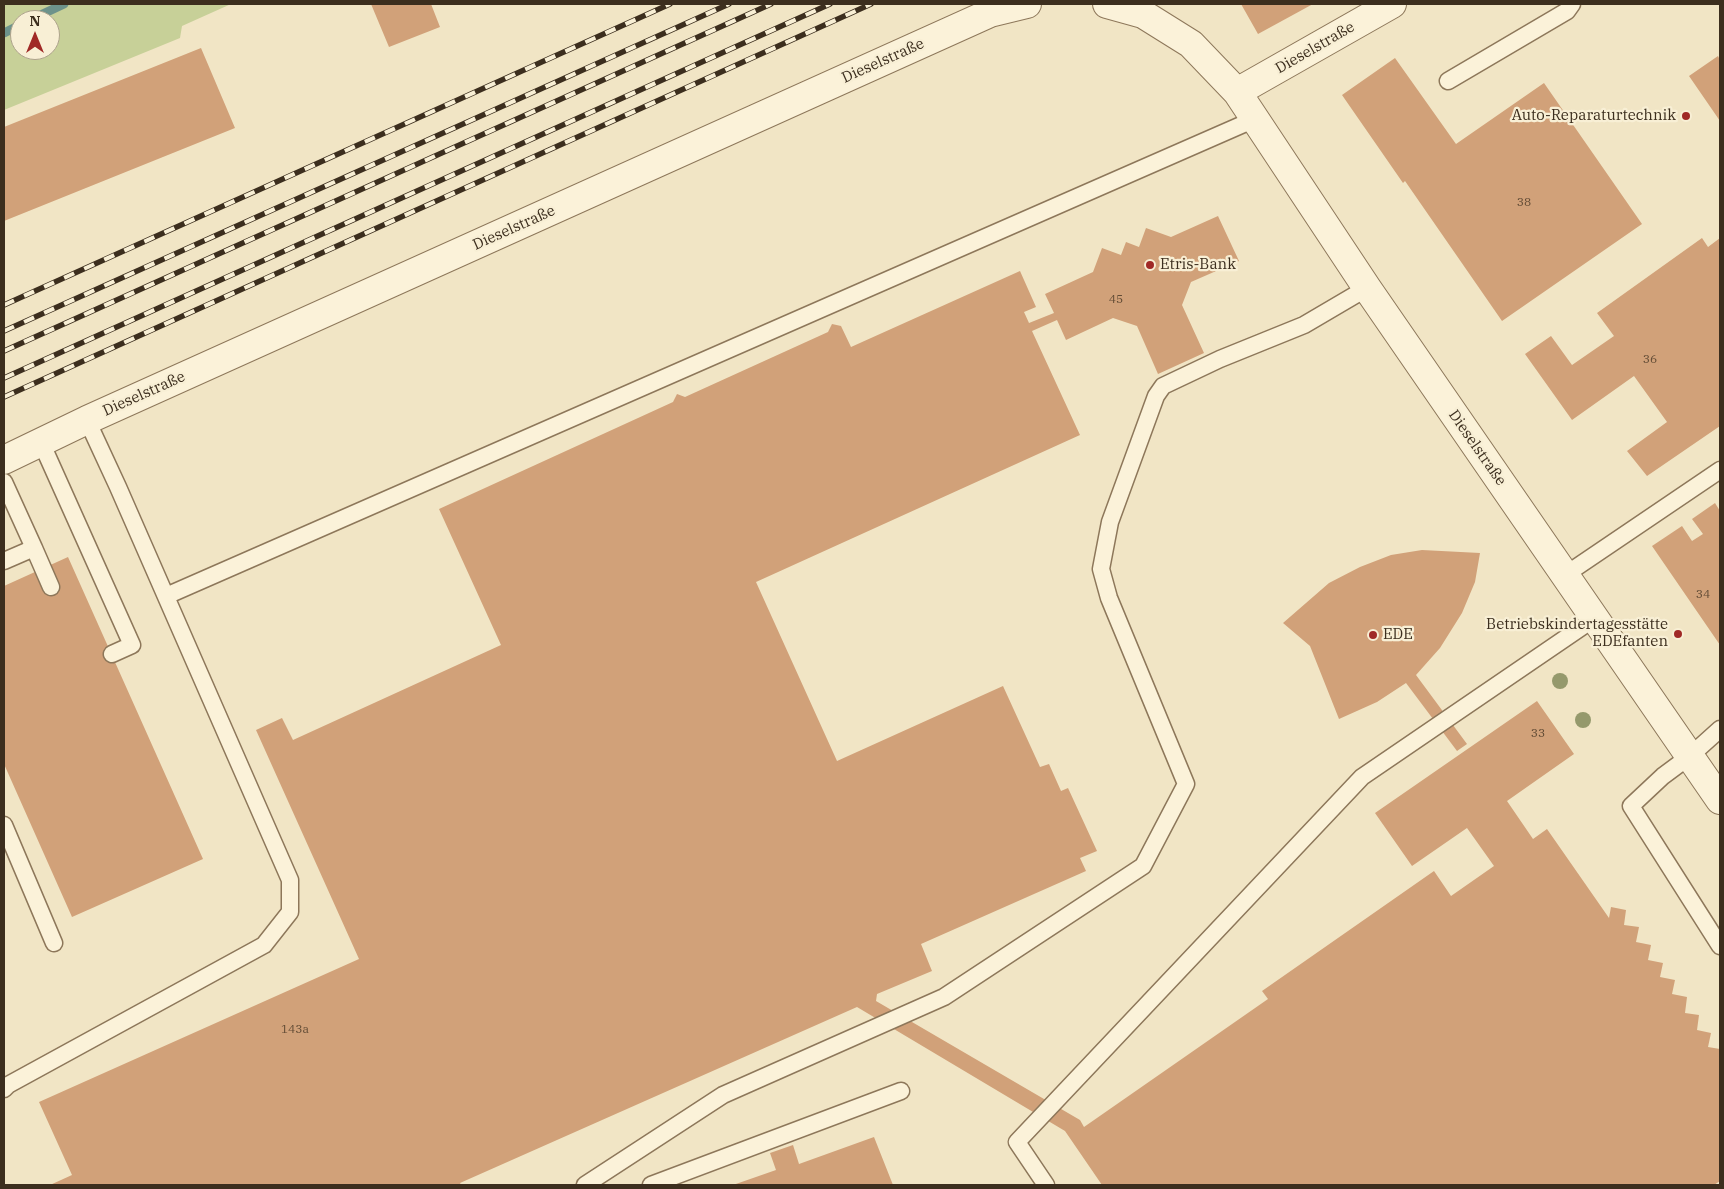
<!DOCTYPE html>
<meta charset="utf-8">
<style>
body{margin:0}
#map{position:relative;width:1724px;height:1189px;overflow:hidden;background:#f1e5c5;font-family:"IBM Plex Serif",serif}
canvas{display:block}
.frame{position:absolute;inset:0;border:5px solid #3c2e1e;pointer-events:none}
.north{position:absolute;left:10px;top:10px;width:50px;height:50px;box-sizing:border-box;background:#f8efd5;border:1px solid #ada28c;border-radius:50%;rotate:0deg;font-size:14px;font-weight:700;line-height:20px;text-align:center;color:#3c2e1e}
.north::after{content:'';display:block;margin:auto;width:18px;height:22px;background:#a02926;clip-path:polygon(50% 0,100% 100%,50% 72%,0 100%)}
</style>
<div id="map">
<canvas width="1724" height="1189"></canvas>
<div class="frame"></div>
<div class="north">N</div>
</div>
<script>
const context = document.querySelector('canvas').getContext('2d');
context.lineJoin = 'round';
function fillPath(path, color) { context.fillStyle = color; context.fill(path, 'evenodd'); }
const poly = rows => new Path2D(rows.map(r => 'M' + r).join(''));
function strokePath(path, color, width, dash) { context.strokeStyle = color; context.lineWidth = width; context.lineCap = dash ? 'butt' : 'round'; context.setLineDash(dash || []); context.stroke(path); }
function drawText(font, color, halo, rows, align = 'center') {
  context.font = font + ' "IBM Plex Serif",serif'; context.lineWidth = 4.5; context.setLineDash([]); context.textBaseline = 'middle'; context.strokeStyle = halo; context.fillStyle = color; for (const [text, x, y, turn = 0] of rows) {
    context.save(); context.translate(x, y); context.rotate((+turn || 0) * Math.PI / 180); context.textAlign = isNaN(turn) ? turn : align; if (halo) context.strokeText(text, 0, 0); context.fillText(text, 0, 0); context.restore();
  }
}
fillPath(poly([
 [4,4,231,4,182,26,180,38,4,110],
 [20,20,50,20,50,50,20,50]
]), '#c7d098');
strokePath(poly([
 [30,20,64,4],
 [4,33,20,25]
]), '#6d938b', 9);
fillPath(poly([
 [371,4,431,4,440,27,389,47],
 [1241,4,1313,4,1258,34],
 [201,48,235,128,4,221,4,127],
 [1718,56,1720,60,1720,121,1689,76],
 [1395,58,1456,144,1544,83,1642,224,1502,321,1405,181,1403,183,1342,95],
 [1218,216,1239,261,1191,282,1182,305,1204,353,1158,374,1137,326,1113,318,1066,340,1057,320,1032,331,1080,435,756,582,837,761,1003,686,1040,767,1049,764,1061,791,1068,788,1097,851,1080,858,1086,871,921,944,932,971,877,994,876,1001,1080,1120,1084,1127,1268,999,1262,991,1434,871,1451,896,1494,866,1467,828,1412,866,1375,813,1537,701,1574,754,1507,801,1533,839,1547,829,1609,918,1611,907,1626,910,1624,925,1639,927,1636,942,1651,945,1648,960,1663,963,1660,977,1675,980,1672,994,1687,997,1685,1013,1699,1015,1697,1030,1711,1033,1708,1047,1720,1049,1720,1181,1714,1185,1102,1185,1065,1131,857,1007,460,1183,461,1185,50,1185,72,1175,39,1102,359,959,256,730,282,718,293,740,501,645,439,509,673,402,677,394,685,397,828,332,832,324,841,326,851,347,1020,271,1036,307,1024,312,1029,323,1054,313,1045,294,1093,272,1102,248,1121,255,1126,242,1139,247,1146,228,1171,237],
 [1702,238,1708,247,1720,238,1720,426,1647,476,1627,451,1667,422,1634,376,1572,420,1525,354,1551,336,1572,365,1614,336,1597,313],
 [1715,503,1720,511,1720,645,1652,546,1682,526,1692,541,1703,534,1692,519],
 [1422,550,1480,553,1475,582,1462,613,1440,648,1416,675,1467,744,1457,751,1406,683,1377,702,1339,719,1310,646,1283,623,1329,583,1360,567,1391,555],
 [68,557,203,859,72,917,4,764,4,586],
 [874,1137,893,1185,733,1185,776,1170,770,1153,793,1145,799,1164]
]), '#d1a179');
const service = poly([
 [1448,81,1567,11,1572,4],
 [41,442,132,645,112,654],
 [4,482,34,548,4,561],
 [34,548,51,587],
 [1565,575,1720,470],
 [166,596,1255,119],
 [1720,729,1690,756,1663,776,1631,806,1720,946],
 [4,825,54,943],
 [4,1089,8,1085,264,945,290,912,290,880,118,487,87,420],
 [585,1185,723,1095,944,997,1143,866,1186,784,1109,598,1101,569,1110,522,1156,396,1163,386,1220,359,1304,325,1367,288],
 [651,1185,901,1091],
 [1046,1185,1017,1142,1362,777,1595,618]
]);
const minor = poly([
 [1107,4,1143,14,1191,44,1237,92,1367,288,1720,800],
 [1237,92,1392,4],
 [4,460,87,420,990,13,1027,4]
]);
strokePath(service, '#8d775a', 19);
strokePath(minor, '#8d775a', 30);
strokePath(service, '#fbf2d9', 16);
strokePath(minor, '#fbf2d9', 28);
const rail = poly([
 [4,305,670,4],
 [4,331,729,4],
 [4,351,771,4],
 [4,378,830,4],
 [4,397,871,4]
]);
strokePath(rail, '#3c2e1e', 5.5);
strokePath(rail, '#f8efd5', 4, [11]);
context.fillStyle = '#95996c';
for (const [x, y] of [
 [1560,681],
 [1583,720]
]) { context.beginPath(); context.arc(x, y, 8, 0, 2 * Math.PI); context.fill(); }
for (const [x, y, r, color] of [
 [1686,116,5,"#a02926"],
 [1150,265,5,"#a02926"],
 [1678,634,5,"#a02926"],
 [1373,635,5,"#a02926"]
]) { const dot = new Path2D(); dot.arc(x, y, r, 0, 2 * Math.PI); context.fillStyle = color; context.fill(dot); strokePath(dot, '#f8efd5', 2); }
drawText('12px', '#614b35', null, [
 ["38",1524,203],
 ["45",1116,300],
 ["36",1650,360],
 ["34",1703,595],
 ["33",1538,734],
 ["143a",295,1030]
]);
drawText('15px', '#3c2e1e', '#f8efd5', [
 ["Dieselstraße",1315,48,-30],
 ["Dieselstraße",883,61,-24],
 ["Dieselstraße",514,228,-24],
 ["Dieselstraße",144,394,-24],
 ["Dieselstraße",1477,448,55]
]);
drawText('15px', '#3c2e1e', '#f8efd5', [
 ["Auto-Reparaturtechnik",1676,116],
 ["Etris-Bank",1160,265,"left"],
 ["Betriebskindertagesstätte",1668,625],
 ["EDEfanten",1668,642],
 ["EDE",1383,635,"left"]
], 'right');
</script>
